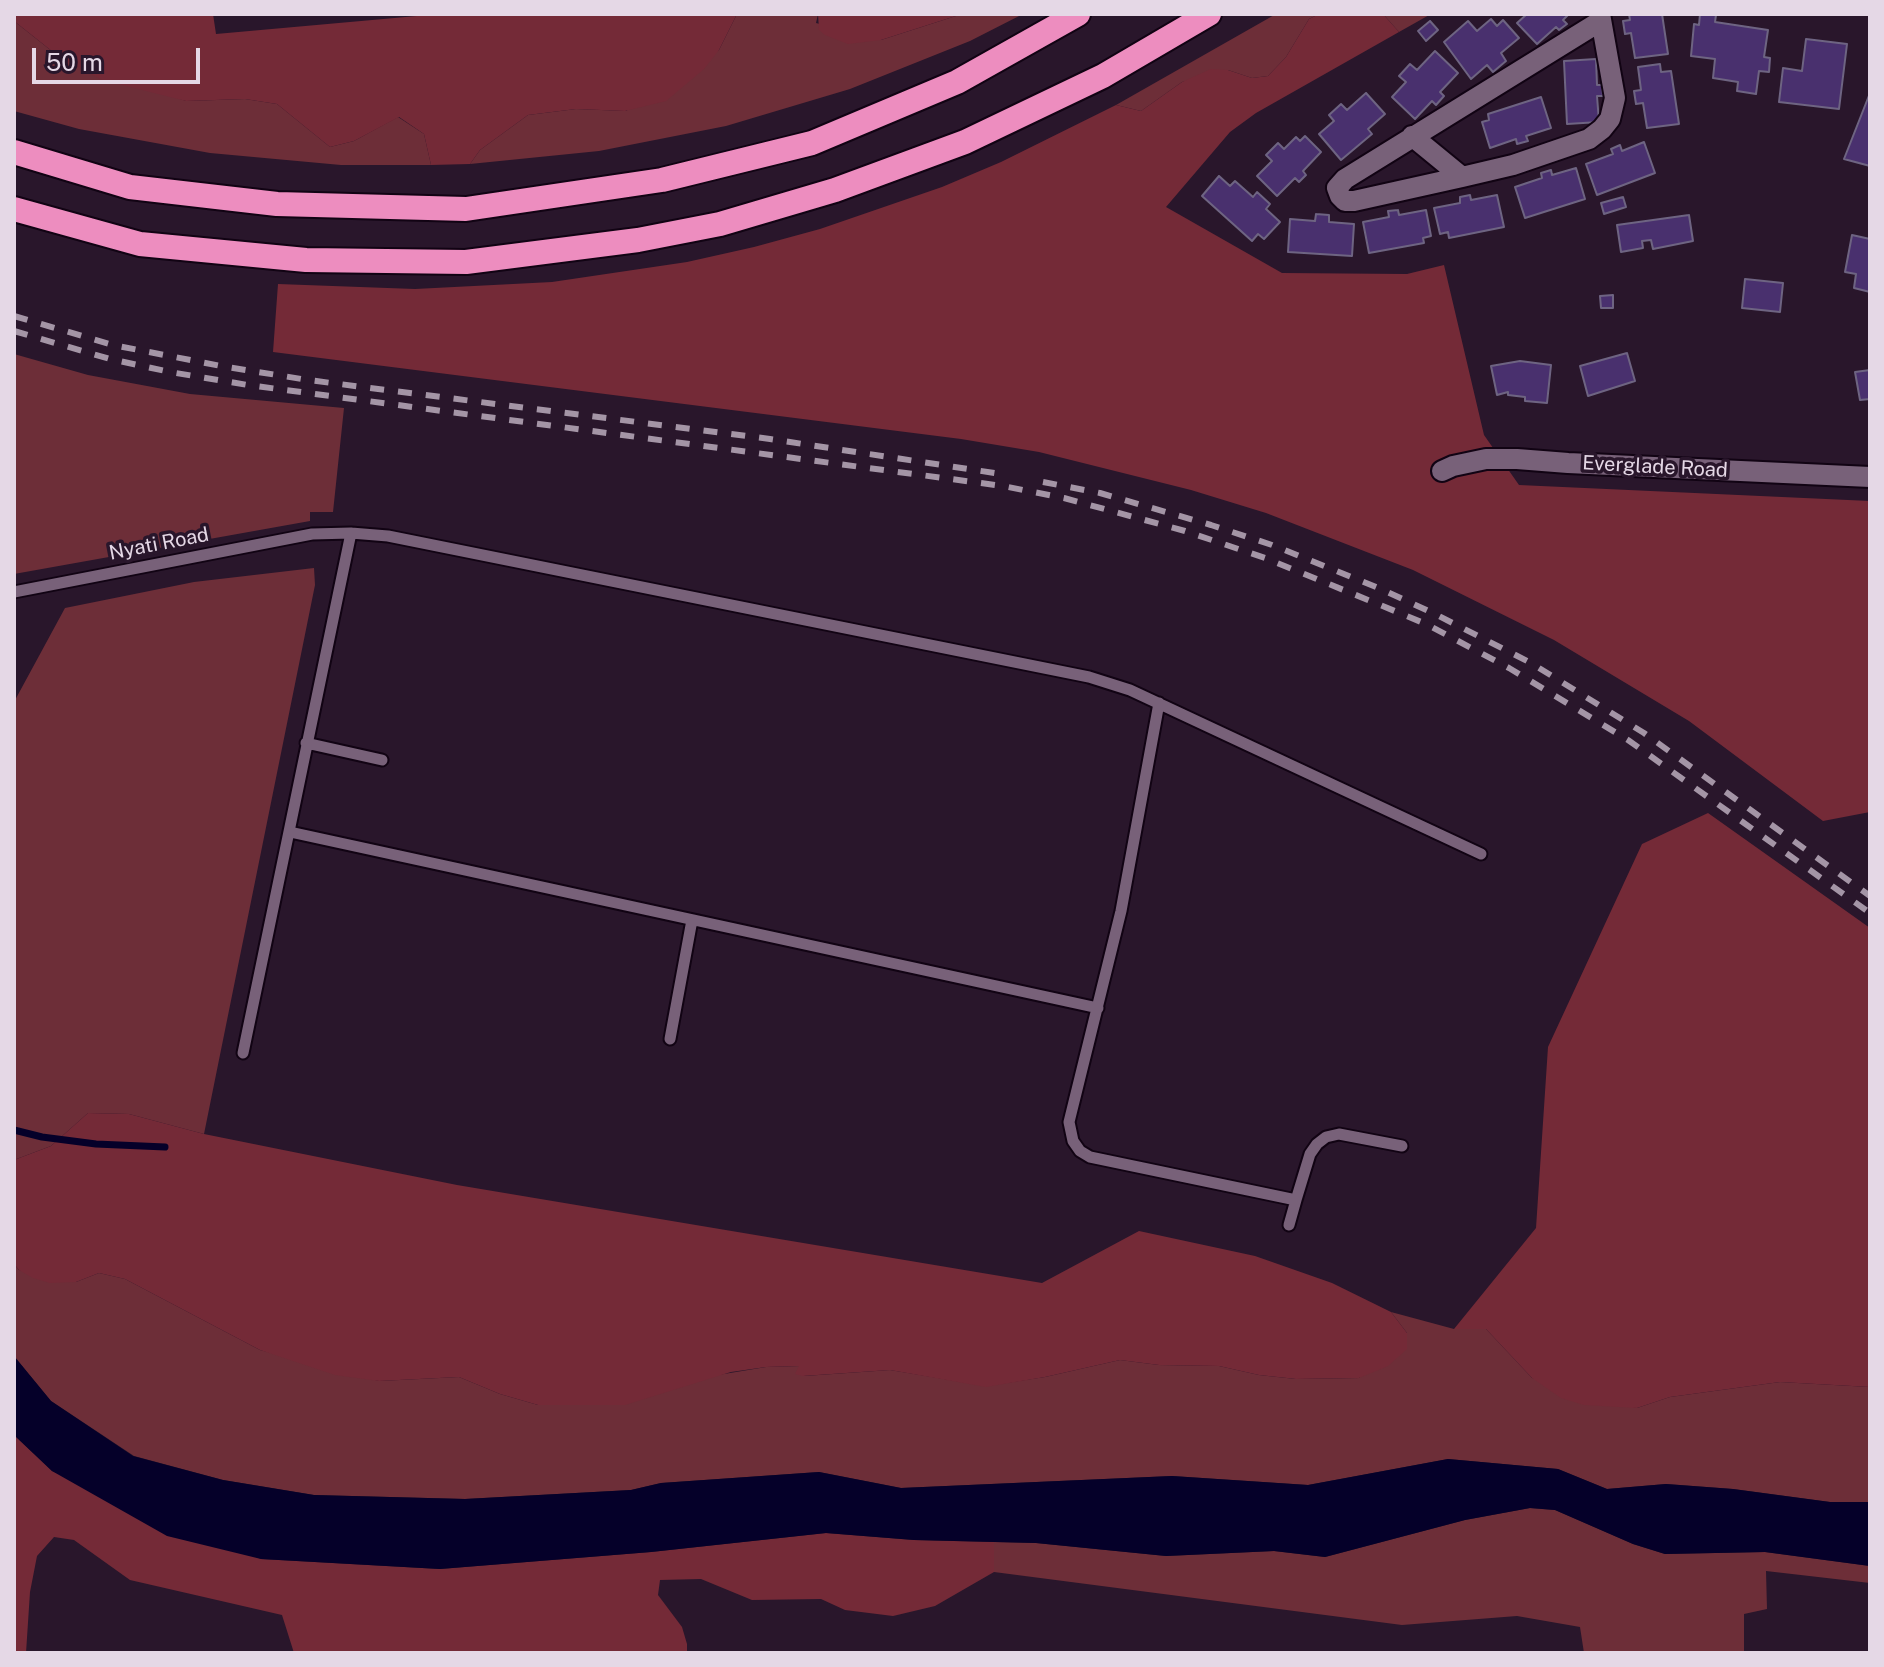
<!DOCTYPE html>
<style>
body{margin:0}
#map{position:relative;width:1884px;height:1667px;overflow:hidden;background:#29162b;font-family:"Public Sans",sans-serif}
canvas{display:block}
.frame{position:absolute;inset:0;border:16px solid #e5d8e6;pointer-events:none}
.scale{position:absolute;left:32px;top:48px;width:168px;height:36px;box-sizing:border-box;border:4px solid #e5d8e6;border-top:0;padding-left:10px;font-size:24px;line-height:28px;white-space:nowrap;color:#e5d8e6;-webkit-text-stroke:6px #29162b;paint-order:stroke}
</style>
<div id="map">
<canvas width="1884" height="1667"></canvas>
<div class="frame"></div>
<div class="scale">50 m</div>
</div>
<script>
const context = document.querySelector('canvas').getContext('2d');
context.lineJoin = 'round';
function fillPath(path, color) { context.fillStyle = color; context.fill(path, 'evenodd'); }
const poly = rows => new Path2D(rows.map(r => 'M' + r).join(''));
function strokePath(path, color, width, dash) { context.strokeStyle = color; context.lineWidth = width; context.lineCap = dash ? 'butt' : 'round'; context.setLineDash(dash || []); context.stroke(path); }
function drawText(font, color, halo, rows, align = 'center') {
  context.font = font + ' "Public Sans",sans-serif'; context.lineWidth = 7; context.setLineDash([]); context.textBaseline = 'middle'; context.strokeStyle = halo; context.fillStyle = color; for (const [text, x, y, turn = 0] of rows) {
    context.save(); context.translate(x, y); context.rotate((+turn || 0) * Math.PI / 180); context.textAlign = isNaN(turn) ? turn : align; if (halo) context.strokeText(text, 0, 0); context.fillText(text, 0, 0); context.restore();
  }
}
fillPath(poly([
 [737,14,818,14,816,23,881,40,962,14,1023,14,970,41,850,89,726,126,599,151,470,164,480,150,528,115,576,109,626,111,719,50],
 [1276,14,1319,14,1309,19,1286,57,1268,76,1252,78,1228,70,1182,82,1141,111,1116,105],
 [1383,14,1431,14,1399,32],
 [14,21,58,56,186,101,245,99,277,104,330,147,354,141,398,117,424,134,431,165,341,165,210,153,79,129,14,111],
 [14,354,88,375,190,394,344,408,333,512,310,512,310,521,14,574],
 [314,568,315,585,204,1134,129,1114,88,1113,51,1146,14,1160,14,702,65,608,194,582],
 [14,1264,19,1270,76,1282,99,1273,125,1279,260,1350,379,1381,459,1377,500,1394,538,1405,766,1367,800,1366,804,1376,890,1370,986,1386,1045,1377,1120,1360,1159,1365,1219,1366,1259,1375,1296,1379,1359,1378,1407,1333,1391,1312,1454,1329,1486,1329,1532,1378,1637,1408,1670,1397,1780,1382,1870,1387,1870,1502,1830,1502,1733,1489,1666,1484,1607,1489,1558,1469,1448,1459,1308,1485,1172,1476,901,1488,819,1472,661,1483,631,1490,465,1499,314,1495,223,1480,134,1456,51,1401,14,1356],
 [1530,1508,1555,1510,1633,1544,1665,1554,1765,1552,1870,1566,1870,1583,1766,1571,1767,1609,1744,1614,1744,1653,1584,1653,1580,1627,1517,1616,1402,1625,994,1572,994,1542,1036,1543,1166,1556,1274,1551,1325,1557,1465,1520]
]), '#6d2e38');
fillPath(poly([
 [14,14,213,14,216,34,439,14,737,14,719,50,704,69,666,101,625,111,576,109,528,115,480,150,470,164,431,165,424,134,399,117,354,141,330,147,277,104,245,99,186,101,102,80,58,56,14,21],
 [818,14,962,14,881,40,848,44,825,35,819,30],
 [1319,14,1383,14,1399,32,1256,113,1230,132,1166,207,1282,273,1407,274,1444,265,1484,435,1519,485,1870,501,1870,812,1823,821,1689,721,1554,640,1413,570,1266,513,1191,490,1039,452,961,439,273,352,278,284,415,289,552,282,687,262,754,247,820,229,942,187,1001,162,1116,105,1141,111,1182,82,1211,69,1228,70,1252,78,1268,76,1286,57,1309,19],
 [1708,813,1870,928,1870,1387,1780,1382,1670,1397,1637,1408,1584,1405,1561,1398,1532,1378,1486,1329,1454,1329,1536,1228,1548,1047,1642,844],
 [88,1113,129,1114,204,1134,457,1185,1042,1283,1139,1231,1255,1256,1332,1283,1391,1312,1407,1333,1407,1349,1388,1366,1359,1378,1296,1379,1259,1375,1219,1366,1159,1365,1120,1360,1045,1377,986,1387,890,1370,803,1376,795,1374,799,1366,766,1367,731,1372,625,1405,538,1405,500,1394,459,1377,379,1381,335,1375,260,1350,125,1279,99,1273,76,1282,50,1283,33,1278,19,1270,14,1264,14,1160,51,1146],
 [14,1435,52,1471,261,1559,440,1569,651,1552,826,1533,914,1540,994,1542,994,1572,935,1606,893,1616,845,1610,821,1599,752,1600,701,1579,660,1580,658,1595,682,1627,687,1644,687,1653,294,1653,282,1615,130,1580,74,1540,54,1537,37,1556,30,1592,26,1653,14,1653]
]), '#742a37');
fillPath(poly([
 [14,1356,51,1401,133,1456,223,1480,314,1495,465,1499,631,1490,661,1483,819,1472,901,1488,1172,1476,1308,1485,1448,1459,1558,1469,1607,1489,1666,1484,1733,1489,1830,1502,1870,1502,1870,1566,1765,1552,1665,1554,1633,1544,1555,1510,1530,1508,1465,1520,1325,1557,1274,1551,1166,1556,1036,1543,914,1540,826,1533,651,1552,440,1569,261,1559,167,1536,52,1471,14,1435]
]), '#050029');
strokePath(poly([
 [14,1130,42,1137,96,1144,165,1147]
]), '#050029', 7);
const building = poly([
 [1527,14,1569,14,1563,20,1567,24,1559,30,1556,27,1537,44,1517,23,1527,14],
 [1629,14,1662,14,1668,54,1635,58,1631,33,1625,34,1623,21,1630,20,1629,14],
 [1700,14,1716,15,1715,22,1768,30,1764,57,1770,58,1769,72,1759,71,1756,94,1737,91,1738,82,1713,78,1715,59,1691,56,1694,24,1699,25,1700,14],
 [1491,19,1497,26,1503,20,1519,38,1501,53,1506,61,1493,72,1487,65,1471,79,1444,42,1468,21,1477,31,1491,19],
 [1430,21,1438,30,1426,41,1418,31,1430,21],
 [1806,39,1847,44,1839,109,1779,102,1783,68,1802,71,1806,39],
 [1435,51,1458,73,1440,92,1444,96,1436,105,1432,101,1415,119,1392,97,1406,82,1399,76,1410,64,1417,70,1435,51],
 [1596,59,1597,85,1602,85,1603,96,1597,96,1599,122,1567,124,1564,61,1596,59],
 [1660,64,1661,72,1671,71,1679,124,1647,128,1643,103,1636,104,1634,91,1641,90,1638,67,1660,64],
 [1366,93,1385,114,1368,129,1372,134,1341,160,1319,134,1334,121,1329,115,1341,104,1347,110,1366,93],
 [1870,93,1870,166,1844,159,1870,93],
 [1541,97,1551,128,1526,136,1528,141,1517,144,1516,139,1490,148,1482,122,1489,120,1488,114,1541,97],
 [1305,136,1321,152,1303,171,1306,175,1299,182,1295,178,1277,196,1257,176,1272,161,1266,155,1278,143,1284,149,1296,137,1300,141,1305,136],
 [1644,142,1655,173,1597,195,1586,164,1613,154,1611,149,1620,145,1622,151,1644,142],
 [1576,168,1585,199,1525,218,1515,187,1542,178,1541,173,1551,170,1552,175,1576,168],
 [1219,176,1230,186,1235,181,1253,197,1257,192,1270,204,1266,209,1280,222,1264,239,1258,234,1252,241,1202,196,1219,176],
 [1470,195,1471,200,1497,195,1504,227,1449,238,1448,232,1440,234,1434,208,1460,203,1460,197,1470,195],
 [1623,197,1626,207,1604,214,1601,203,1623,197],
 [1398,210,1399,215,1426,210,1431,236,1423,238,1424,243,1369,253,1363,222,1389,217,1388,211,1398,210],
 [1316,214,1329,215,1329,222,1354,224,1352,256,1288,252,1290,219,1315,221,1316,214],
 [1689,215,1693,241,1653,249,1651,240,1642,241,1643,248,1621,252,1617,225,1689,215],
 [1852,235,1870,239,1870,292,1854,288,1856,274,1845,272,1852,235],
 [1745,279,1783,283,1780,312,1742,308,1745,279],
 [1613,295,1613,308,1601,308,1600,296,1613,295],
 [1627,353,1635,381,1588,396,1580,366,1627,353],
 [1520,361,1551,365,1547,403,1525,401,1525,397,1508,395,1508,392,1497,395,1491,366,1520,361],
 [1870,370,1870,399,1860,400,1855,372,1870,370]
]);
fillPath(building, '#49306e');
strokePath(building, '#6e6482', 2);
const service = poly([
 [14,592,312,534,351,533,388,536,1089,677,1130,690,1481,854],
 [1159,703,1121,911,1069,1122,1073,1141,1080,1151,1090,1157,1296,1200,1310,1154,1317,1144,1326,1137,1339,1134,1402,1146],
 [306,743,382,760],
 [290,832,1098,1008],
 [670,1039,692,920],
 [243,1053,351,533],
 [1289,1225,1296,1200]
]);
const minor = poly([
 [1599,22,1345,179,1337,188,1340,196,1345,201,1354,201,1462,177,1513,165,1589,139,1602,129,1610,119,1615,98,1600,14],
 [1412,136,1462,177],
 [1442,471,1453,466,1486,459,1517,459,1568,463,1870,477]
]);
const motorway = poly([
 [14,152,130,187,277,204,466,209,662,180,812,143,957,82,1078,14],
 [14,209,140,244,306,260,466,262,638,240,720,224,835,190,965,142,1103,76,1209,14]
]);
strokePath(service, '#110313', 15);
strokePath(minor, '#110313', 24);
strokePath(motorway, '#110313', 28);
strokePath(service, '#786179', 11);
strokePath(minor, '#786179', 20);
strokePath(motorway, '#ed8dbf', 24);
strokePath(poly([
 [14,316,113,345,221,366,308,380,770,439,1008,475],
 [14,331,110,359,170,372,248,385,1003,486,1064,498,1185,531,1265,558,1373,602,1426,624,1509,668,1628,740,1870,913],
 [1043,482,1100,493,1211,525,1272,545,1381,589,1437,615,1531,663,1644,733,1870,896]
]), '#a495a6', 6, [14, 14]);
drawText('20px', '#e5d8e6', '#29162b', [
 ["Everglade Road",1655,467,3],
 ["Nyati Road",159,544,-11]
]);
</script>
